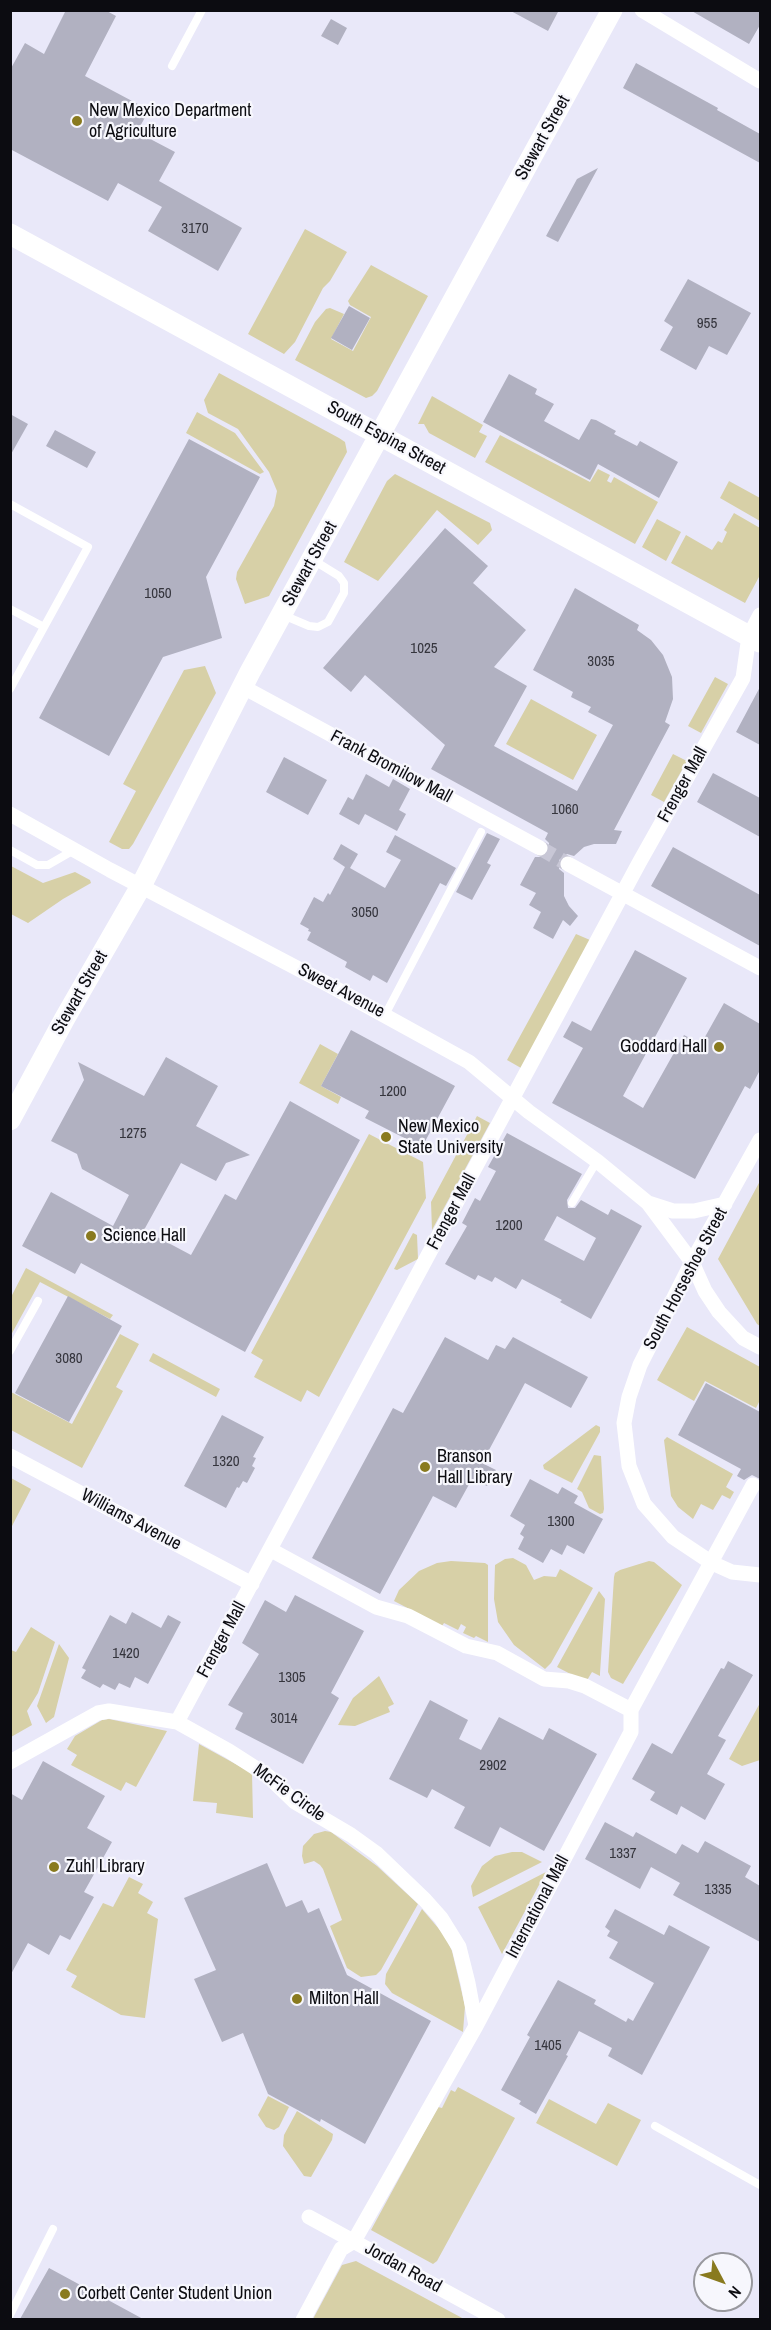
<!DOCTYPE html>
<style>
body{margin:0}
#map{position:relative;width:771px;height:2330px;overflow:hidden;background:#e9e8f9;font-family:"Archivo Narrow",sans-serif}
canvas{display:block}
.frame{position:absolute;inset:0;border:12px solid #0c0c11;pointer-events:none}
.north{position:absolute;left:693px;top:2252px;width:60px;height:60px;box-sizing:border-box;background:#f7f7fd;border:2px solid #99999f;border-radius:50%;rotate:131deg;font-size:16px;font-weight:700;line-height:24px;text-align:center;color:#0c0c11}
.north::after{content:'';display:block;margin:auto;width:21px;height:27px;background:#897a1f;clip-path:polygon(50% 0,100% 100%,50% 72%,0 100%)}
</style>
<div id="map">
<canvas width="771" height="2330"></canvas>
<div class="frame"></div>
<div class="north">N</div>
</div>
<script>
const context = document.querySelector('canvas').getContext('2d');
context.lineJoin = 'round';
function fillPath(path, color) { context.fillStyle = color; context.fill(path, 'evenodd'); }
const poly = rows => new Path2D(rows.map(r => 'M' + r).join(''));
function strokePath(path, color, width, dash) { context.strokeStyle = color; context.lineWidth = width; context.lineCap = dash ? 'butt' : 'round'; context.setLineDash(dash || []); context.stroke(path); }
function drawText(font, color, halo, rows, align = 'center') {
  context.font = font + ' "Archivo Narrow",sans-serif'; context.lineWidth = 4.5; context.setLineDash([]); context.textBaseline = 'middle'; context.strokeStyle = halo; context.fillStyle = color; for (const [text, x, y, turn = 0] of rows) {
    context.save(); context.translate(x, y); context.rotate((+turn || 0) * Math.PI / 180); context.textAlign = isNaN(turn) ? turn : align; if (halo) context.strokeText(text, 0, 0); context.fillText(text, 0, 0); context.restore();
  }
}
fillPath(poly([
 [305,229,347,252,330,281,323,288,295,342,284,354,248,334],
 [371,265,428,296,377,391,372,396,366,398,295,360,315,322,326,309,330,308,344,314,331,339,353,351,371,317,350,305,348,301],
 [219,373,339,438,345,442,347,452,269,596,245,604,236,579,237,572,274,506,277,491,269,472,238,429,208,413,204,400],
 [432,396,483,425,479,432,487,436,475,458,429,433,424,424,418,424],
 [197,412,235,433,264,472,260,474,186,433],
 [500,435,590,482,598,469,610,475,607,481,611,483,614,477,658,502,635,544,485,462],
 [395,474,490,523,492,530,478,545,437,510,378,581,344,562,387,481],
 [729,481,760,498,760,521,720,498],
 [734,513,760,528,760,575,745,603,671,563,686,535,712,550,718,541,722,543,727,532,724,530],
 [657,519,681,532,666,561,642,547],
 [205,666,216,693,133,844,129,849,122,849,109,842,136,791,123,784,184,670],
 [715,677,728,684,701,733,688,726],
 [531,699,597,735,573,780,506,744],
 [673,754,687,761,664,802,651,795],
 [11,866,43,883,75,872,90,880,91,883,63,899,28,923,11,914],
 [576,934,590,940,521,1068,507,1060],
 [320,1044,338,1054,321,1086,341,1097,338,1104,299,1083],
 [477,1116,490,1123,432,1230,431,1202],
 [369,1134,423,1162,426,1198,319,1397,307,1390,301,1402,254,1377,263,1360,251,1353],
 [760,1181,760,1326,757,1324,718,1259],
 [413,1233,417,1235,418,1259,397,1270,394,1269],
 [26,1268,113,1315,110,1319,40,1282,11,1335,11,1297],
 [687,1327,760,1367,760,1400,756,1408,705,1381,694,1401,657,1380],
 [120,1334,139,1344,116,1387,123,1391,82,1468,11,1430,11,1392,72,1424],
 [153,1353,220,1389,216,1397,149,1361],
 [596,1425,600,1427,600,1432,572,1483,544,1469,543,1465],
 [667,1437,733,1474,726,1487,734,1492,730,1499,722,1495,713,1510,701,1504,693,1519,678,1507,671,1496,664,1440],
 [594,1455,601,1456,604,1509,603,1513,600,1514,589,1508,582,1492,577,1489],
 [11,1478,31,1489,11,1528],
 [513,1558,526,1565,534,1580,544,1576,556,1577,560,1569,593,1588,551,1663,545,1669,514,1645,498,1622,494,1599,495,1565,505,1559],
 [451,1561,485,1563,488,1565,488,1642,476,1636,474,1638,463,1633,466,1627,461,1624,458,1630,444,1623,442,1626,394,1601,399,1590,419,1571,437,1563],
 [649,1561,654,1562,682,1585,623,1684,611,1678,608,1672,614,1577,615,1573,620,1570],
 [599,1591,605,1599,600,1673,600,1676,592,1672,586,1682,557,1667],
 [31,1627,55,1642,38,1693,27,1711,32,1725,11,1737,11,1650,16,1652],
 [59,1644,69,1658,54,1717,46,1723,37,1706],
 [379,1676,394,1704,388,1707,390,1712,355,1726,338,1725,353,1698],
 [760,1703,760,1760,742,1766,729,1759],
 [109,1719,167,1731,136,1787,126,1782,121,1791,71,1765,77,1755,67,1749,75,1736,102,1720],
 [199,1744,252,1773,253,1818,216,1813,217,1803,193,1801],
 [325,1831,331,1832,377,1866,418,1904,381,1970,376,1975,361,1977,347,1968,330,1926,342,1920,323,1869,320,1865,314,1861,304,1864,302,1856,303,1846,314,1834],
 [512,1852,522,1852,542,1862,473,1897,471,1886,482,1866,495,1856],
 [546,1872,502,1954,478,1907],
 [129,1877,143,1884,138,1893,153,1902,147,1913,158,1919,145,2018,121,2015,71,1987,77,1976,66,1970,103,1903,113,1907],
 [422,1909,445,1936,452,1951,465,2006,463,2032,392,1993,385,1984,386,1974],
 [458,2087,515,2118,437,2261,433,2264,371,2230,438,2107,442,2108,451,2090,455,2092],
 [268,2096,289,2107,279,2127,274,2130,266,2127,258,2115],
 [549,2099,596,2124,608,2103,641,2120,617,2166,536,2123],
 [297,2111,333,2134,332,2140,311,2177,304,2176,283,2146,284,2135],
 [356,2261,464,2319,313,2319,342,2265]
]), '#d7d0a7');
fillPath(poly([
 [66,10,105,10,116,16,85,76,149,110,137,132,175,152,159,181,242,228,218,271,148,231,162,207,118,183,108,201,10,149,10,70,25,43,44,54],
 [509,10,559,10,548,31],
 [690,10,760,10,760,25,749,44],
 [331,19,347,28,338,45,321,36],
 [636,63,718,108,717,110,760,134,760,163,623,88],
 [598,168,558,242,546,236,577,179],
 [688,279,751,313,727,355,709,346,696,370,660,350,673,327,664,321],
 [349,306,370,318,352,350,331,338],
 [509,374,537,389,535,394,554,404,544,421,579,440,591,419,596,420,616,431,614,434,637,446,640,441,678,462,659,498,598,464,590,480,483,422],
 [10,414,28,424,10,456],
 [55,430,96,452,87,468,46,446],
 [189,439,260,477,206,577,222,638,163,657,109,756,39,718],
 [445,528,488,566,473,583,526,630,494,667,527,686,494,746,577,791,613,725,588,712,591,707,571,697,573,692,533,670,575,588,639,625,637,630,651,640,663,655,672,677,673,699,665,722,670,725,614,830,622,831,616,844,594,844,584,847,574,856,567,854,559,860,559,869,564,873,564,896,569,906,578,916,570,926,563,920,553,939,533,928,541,912,529,905,536,893,520,885,535,857,545,857,549,852,549,843,545,839,548,833,431,769,445,745,365,675,351,692,323,668],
 [760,687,760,745,736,732],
 [284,757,327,780,308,815,266,792],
 [713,773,760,798,760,837,697,802],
 [366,774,389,787,393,779,410,789,399,810,406,814,397,831,365,814,359,825,339,814,348,797,353,800],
 [487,833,500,839,487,863,491,865,472,900,456,892],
 [395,835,456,868,446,886,440,883,387,983,373,975,370,981,345,967,347,962,307,940,311,932,308,931,309,929,300,924,314,897,323,902,328,893,330,895,345,867,333,859,341,844,358,854,350,868,385,888,401,860,386,852],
 [673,847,760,895,760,946,651,886],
 [635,950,687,978,623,1096,643,1108,684,1035,701,1044,724,1003,760,1024,760,1070,750,1089,745,1086,695,1179,552,1103,583,1048,563,1037,572,1021,591,1031],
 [351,1030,455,1086,422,1147,365,1118,369,1111,321,1086],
 [166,1057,218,1086,196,1126,250,1155,226,1163,216,1181,181,1163,144,1230,191,1255,225,1194,236,1200,290,1101,360,1140,245,1352,81,1263,75,1274,22,1246,51,1192,113,1226,129,1195,82,1169,77,1154,51,1141,84,1080,78,1062,144,1096],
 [507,1133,582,1174,567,1200,568,1208,575,1208,581,1200,608,1215,611,1209,642,1226,591,1319,560,1302,562,1300,522,1279,516,1289,495,1277,492,1282,478,1275,475,1280,445,1264,467,1226,462,1223,475,1198,480,1201,496,1171,488,1167],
 [557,1216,596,1238,584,1261,544,1240],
 [68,1296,122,1326,69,1422,15,1393],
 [445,1337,488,1360,496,1345,505,1349,513,1337,588,1377,571,1408,525,1383,482,1463,496,1470,487,1486,472,1479,456,1508,433,1496,380,1594,312,1558,393,1408,403,1413],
 [706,1383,760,1412,760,1479,752,1475,744,1480,737,1476,741,1469,678,1435],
 [222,1415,264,1437,253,1457,256,1458,252,1466,255,1468,247,1483,243,1481,239,1488,237,1487,226,1508,184,1486],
 [530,1479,558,1494,562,1487,578,1496,574,1503,603,1519,584,1554,567,1545,562,1555,551,1549,543,1563,518,1549,524,1537,520,1534,525,1525,510,1516],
 [295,1595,364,1631,331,1693,339,1698,303,1764,235,1729,243,1713,228,1705,259,1654,242,1643,265,1600,286,1612],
 [132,1612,161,1628,168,1615,181,1622,148,1684,135,1677,130,1688,119,1683,115,1690,103,1684,100,1688,81,1678,86,1670,82,1668,110,1615,126,1624],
 [728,1661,753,1675,718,1736,726,1740,707,1774,725,1784,705,1820,681,1806,677,1815,650,1800,655,1792,632,1779,652,1743,672,1754,721,1668,724,1669],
 [430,1700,468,1720,459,1739,481,1750,499,1717,543,1740,549,1728,597,1754,544,1851,500,1827,490,1847,454,1828,465,1807,432,1789,427,1798,389,1779],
 [43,1761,105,1796,87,1828,112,1842,84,1892,94,1897,70,1940,60,1935,49,1955,28,1943,10,1976,10,1793,22,1800],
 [605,1822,633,1837,636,1832,676,1854,682,1844,698,1853,705,1841,751,1866,745,1877,760,1886,760,1942,673,1895,680,1883,651,1867,640,1889,585,1859],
 [267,1863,286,1907,302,1900,308,1913,319,1908,347,1975,431,2021,365,2144,321,2119,320,2122,268,2094,243,2033,222,2042,194,1979,216,1970,184,1898],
 [615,1909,664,1935,669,1925,710,1947,642,2075,608,2056,612,2048,579,2031,566,2055,568,2056,536,2114,519,2104,521,2101,501,2090,530,2037,527,2035,558,1980,596,2000,594,2004,626,2022,628,2018,633,2021,654,1983,609,1958,618,1942,607,1936,610,1931,605,1927],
 [49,2268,143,2319,20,2319]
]), '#b1b1c1');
strokePath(poly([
 [540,848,568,864]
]), '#c8c7d6', 15, [15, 8]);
strokePath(poly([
 [172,66,202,10],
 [10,504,88,547,10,689],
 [10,609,44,627],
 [283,615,309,626,318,627,328,622,344,593,344,583,339,576,313,560],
 [10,850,37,865,48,865,74,850],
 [385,1015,481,832],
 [572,1203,597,1161],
 [10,1351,38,1301],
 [655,2126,760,2185],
 [10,2315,53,2229]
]), '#fff', 8);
strokePath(poly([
 [642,10,760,81],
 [243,687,540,848],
 [10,814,110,870,331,986,469,1062,529,1112,597,1161,648,1203,692,1262,705,1291,719,1312,743,1338,760,1347],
 [568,864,760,968],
 [760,1140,692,1262,640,1365,629,1397,624,1423,629,1466,644,1504,673,1537,712,1563,732,1572,760,1575],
 [648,1203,673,1211,694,1211,725,1204],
 [10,1456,252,1584],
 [271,1550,376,1607,408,1616,466,1646,497,1653,544,1679,569,1681,585,1686,631,1710],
 [177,1722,639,863,743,678,749,636,760,615],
 [10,1762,98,1713,109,1711,177,1722,229,1751,268,1776,295,1802,351,1835,376,1853,425,1900,441,1918,459,1947,468,1983,476,2026],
 [309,2217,498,2320],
 [303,2320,341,2249,354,2241,476,2026,631,1732,631,1710,753,1485]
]), '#fff', 15);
strokePath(poly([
 [10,234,760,642],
 [10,1120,65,1018,141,886,250,672,612,10]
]), '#fff', 21);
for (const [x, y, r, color] of [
 [77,121,6,"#897a1f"],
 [719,1047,6,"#897a1f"],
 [386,1137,6,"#897a1f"],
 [91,1236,6,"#897a1f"],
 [425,1467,6,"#897a1f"],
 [54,1867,6,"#897a1f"],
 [297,1999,6,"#897a1f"],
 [65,2294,6,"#897a1f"]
]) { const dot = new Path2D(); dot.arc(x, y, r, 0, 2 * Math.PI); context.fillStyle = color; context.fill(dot); strokePath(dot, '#f7f7fd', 2); }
drawText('15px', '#35353d', null, [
 ["3170",195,229],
 ["955",707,324],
 ["1050",158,594],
 ["1025",424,649],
 ["3035",601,662],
 ["1060",565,810],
 ["3050",365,913],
 ["1200",393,1092],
 ["1275",133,1134],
 ["1200",509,1226],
 ["3080",69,1359],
 ["1320",226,1462],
 ["1300",561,1522],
 ["1420",126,1654],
 ["1305",292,1678],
 ["3014",284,1719],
 ["2902",493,1766],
 ["1337",623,1854],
 ["1335",718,1890],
 ["1405",548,2046]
]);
drawText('18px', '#0c0c11', '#f7f7fd', [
 ["New Mexico Department",89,111],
 ["of Agriculture",89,132],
 ["Goddard Hall",707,1047,"right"],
 ["New Mexico",398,1127],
 ["State University",398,1148],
 ["Science Hall",103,1236],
 ["Branson",437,1457],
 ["Hall Library",437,1478],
 ["Zuhl Library",66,1867],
 ["Milton Hall",309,1999],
 ["Corbett Center Student Union",77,2294]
], 'left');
drawText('18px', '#0c0c11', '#f7f7fd', [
 ["Stewart Street",543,138,-61],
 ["South Espina Street",386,438,29],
 ["Stewart Street",310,564,-61],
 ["Frank Bromilow Mall",391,767,28],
 ["Frenger Mall",683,785,-61],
 ["Sweet Avenue",341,991,28],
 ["Stewart Street",80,993,-60],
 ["Frenger Mall",452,1212,-62],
 ["South Horseshoe Street",686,1279,-62],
 ["Williams Avenue",131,1520,28],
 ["Frenger Mall",222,1640,-62],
 ["McFie Circle",289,1793,36],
 ["International Mall",538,1907,-62],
 ["Jordan Road",403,2268,29]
]);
</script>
